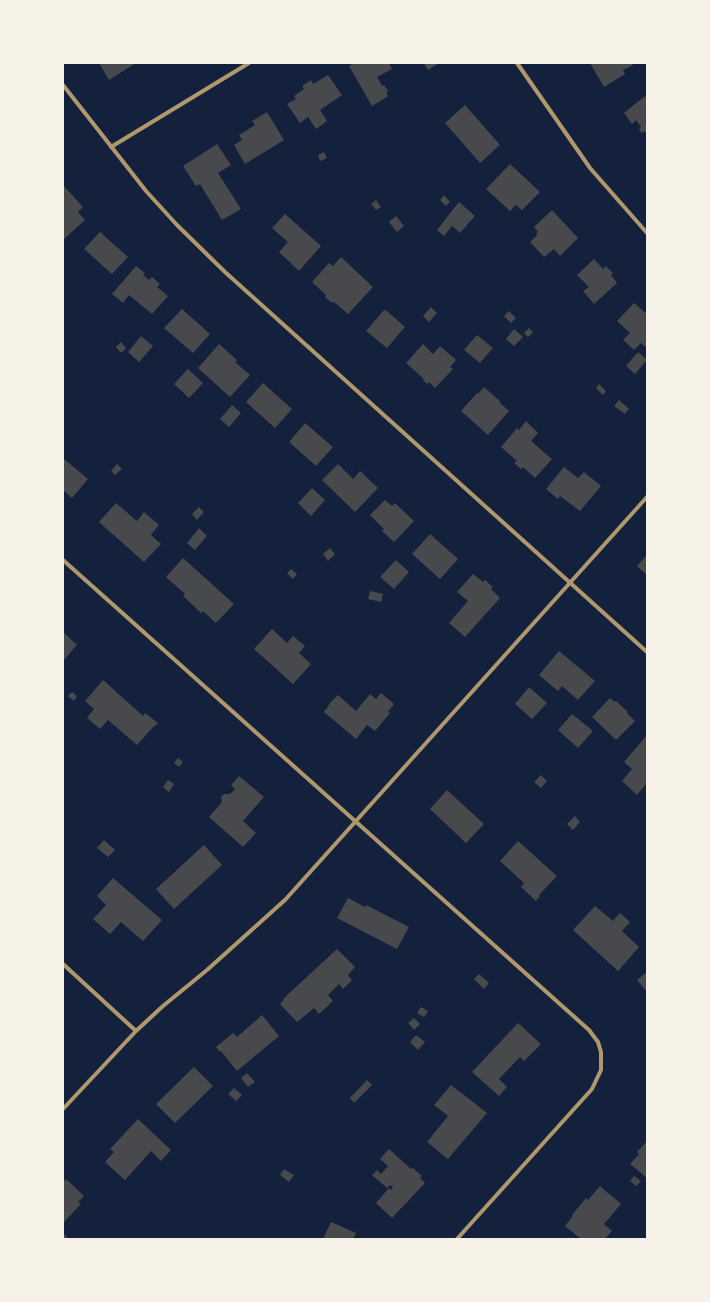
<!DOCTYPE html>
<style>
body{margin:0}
#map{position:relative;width:710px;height:1302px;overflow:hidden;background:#14213d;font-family:"Titillium Web",sans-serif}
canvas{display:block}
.frame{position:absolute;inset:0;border:64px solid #f6f1e7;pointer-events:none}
</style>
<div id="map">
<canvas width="710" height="1302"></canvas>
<div class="frame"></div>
</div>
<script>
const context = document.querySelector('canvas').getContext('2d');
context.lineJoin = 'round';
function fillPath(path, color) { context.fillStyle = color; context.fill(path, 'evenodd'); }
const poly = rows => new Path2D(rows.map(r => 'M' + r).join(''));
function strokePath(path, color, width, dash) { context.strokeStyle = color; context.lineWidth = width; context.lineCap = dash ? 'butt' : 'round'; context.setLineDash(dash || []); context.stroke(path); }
fillPath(poly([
 [99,63,136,63,109,80],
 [354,63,389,63,392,69,377,77,382,86,384,85,388,91,386,92,388,96,372,106,349,66],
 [424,63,439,63,428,70],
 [590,63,632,63,633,65,623,70,625,74,604,87],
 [328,75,342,95,320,110,327,121,316,129,308,117,300,123,287,104,296,99,294,96,304,89,302,86,311,80,313,84],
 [645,96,647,98,647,134,644,131,642,133,639,129,641,127,636,120,632,124,624,113],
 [465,105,500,145,480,163,445,123],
 [267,112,284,140,245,164,234,145,242,140,239,135,255,125,252,121],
 [217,144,231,165,218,173,241,209,222,220,200,184,196,186,183,166],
 [324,152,327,158,320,161,318,155],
 [510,164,540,192,522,210,516,205,510,211,486,189],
 [63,185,83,207,78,212,85,220,64,239,63,238],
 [444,195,450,202,446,206,440,200],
 [376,200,381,207,376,210,371,204],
 [459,202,475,216,460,233,452,226,444,236,437,230],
 [552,210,578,238,560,256,554,249,544,257,530,242,537,235,536,234,538,232,534,227],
 [285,214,321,246,299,271,279,252,288,242,272,228],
 [396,216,404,226,397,232,389,222],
 [100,232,128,257,112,274,84,249],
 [341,257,373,287,348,314,334,302,332,303,325,297,326,295,312,282,329,263,333,266],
 [594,259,603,269,606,266,613,273,611,275,617,283,594,304,583,291,589,287,577,275],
 [136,266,145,273,143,275,149,280,152,277,160,284,157,287,168,296,152,314,129,295,123,303,112,294],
 [634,303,647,314,647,346,646,347,641,343,634,350,623,340,630,333,617,321],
 [431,307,437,313,429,322,423,316],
 [182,309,210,334,193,353,164,328],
 [384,310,387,311,405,327,387,348,366,331],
 [509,311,516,318,511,323,504,316],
 [529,328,533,332,528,337,524,333],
 [514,329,523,337,514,346,506,339],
 [477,335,493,348,480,363,464,350],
 [141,336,153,346,139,362,128,352],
 [121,342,126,348,121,353,116,347],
 [219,344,237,360,235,362,250,375,230,397,198,368],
 [423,344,433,354,440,346,456,360,450,367,453,369,435,388,429,382,427,384,423,380,424,379,406,363],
 [638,352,647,360,635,374,626,366],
 [188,369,203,383,189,398,174,384],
 [263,383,292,409,275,428,246,402],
 [599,384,606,391,603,395,596,388],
 [484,387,500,401,499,402,509,411,488,435,461,411,477,393,478,394],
 [619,400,629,409,625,414,614,406],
 [232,405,241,413,229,427,220,419],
 [526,421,538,433,531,441,552,459,535,478,523,467,521,469,514,463,517,461,501,447,517,428,519,430],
 [305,423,333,447,316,466,289,442],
 [63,458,88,479,72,498,63,490],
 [117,464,122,469,115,475,111,471],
 [338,464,353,479,360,471,378,488,355,512,322,480],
 [564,467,578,478,584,472,601,486,580,511,560,496,558,499,546,489],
 [312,488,325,500,311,516,298,503],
 [385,500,392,506,395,503,414,521,394,542,382,531,384,529,370,515],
 [116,503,137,521,144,512,159,525,151,535,161,544,144,562,99,522],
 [199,507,204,512,197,520,192,514],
 [199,528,207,536,195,550,187,543],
 [430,534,458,559,440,579,412,554],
 [330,548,335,554,328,561,323,554],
 [647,555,647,575,637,566],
 [183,558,234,604,216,623,203,611,201,613,183,596,185,594,166,577],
 [396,560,409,572,394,589,380,577],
 [291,569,297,574,293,579,287,573],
 [473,574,483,582,485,580,493,587,491,589,500,598,465,637,449,623,468,601,457,592],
 [370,591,383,594,381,602,368,599],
 [272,629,287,643,293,636,305,646,299,653,311,664,293,684,254,649],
 [63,632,77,645,63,661],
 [559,651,595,681,578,700,562,686,558,691,539,675],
 [103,680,143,716,145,713,158,723,154,727,153,727,137,745,108,720,100,729,87,718,94,709,85,701],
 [529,687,547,703,532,719,515,704],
 [72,692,77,696,74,701,68,696],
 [381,693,394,704,388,712,390,713,375,731,367,725,356,739,324,712,329,705,329,704,338,695,356,711,370,694,376,699],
 [610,698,615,702,616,701,628,712,627,713,635,721,616,740,592,717],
 [572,714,593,731,578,748,558,730],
 [647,735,647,783,637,795,622,781,632,769,624,762],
 [178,758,183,762,179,767,174,763],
 [541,775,547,781,541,788,534,782],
 [239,776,264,797,243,821,256,833,243,847,209,817,222,802,221,797,224,794,230,794,235,789,231,785],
 [168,780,174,784,169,792,163,787],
 [447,790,484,824,466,843,430,809],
 [575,816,580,822,573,830,567,824],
 [104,840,115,850,108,857,97,848],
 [518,841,557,876,539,895,540,896,536,901,521,887,524,883,500,861],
 [204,845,222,865,174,909,156,889],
 [113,878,162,920,143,941,121,922,110,934,93,919,106,905,97,896],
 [348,898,365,907,366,905,409,927,397,949,337,918],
 [595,906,613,921,620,913,630,922,622,931,639,947,618,971,573,930],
 [337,949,355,967,348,975,352,980,343,989,339,984,328,995,333,1001,319,1014,314,1008,297,1022,280,1004,284,1000,283,999],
 [647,972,647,992,637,980],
 [479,974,489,983,484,989,474,979],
 [421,1007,428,1011,424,1017,417,1013],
 [262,1015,279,1036,237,1071,221,1051,220,1052,216,1047,233,1033,237,1037],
 [414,1018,420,1024,414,1030,408,1023],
 [518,1023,541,1044,524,1061,520,1057,499,1079,507,1087,499,1096,472,1072],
 [416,1035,425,1042,418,1050,410,1042],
 [194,1067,213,1086,175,1123,156,1104],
 [247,1073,255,1082,248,1087,241,1078],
 [367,1080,372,1085,354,1103,350,1098],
 [451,1085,487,1113,448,1159,427,1142,448,1116,434,1105],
 [234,1088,242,1095,236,1101,228,1094],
 [138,1119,171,1150,161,1161,151,1151,125,1180,105,1162,114,1152,110,1149],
 [647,1141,647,1178,630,1164,639,1154,637,1152],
 [389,1149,411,1169,413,1168,422,1176,420,1178,425,1183,392,1218,376,1203,389,1188,391,1190,393,1187,390,1185,387,1188,372,1175,377,1170,381,1174,388,1166,380,1159],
 [284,1169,294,1175,289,1182,280,1175],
 [634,1176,641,1181,636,1186,630,1181],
 [66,1179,84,1196,78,1202,81,1204,64,1222,63,1182],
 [600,1186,621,1204,604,1224,612,1231,605,1239,581,1239,565,1226,573,1216,572,1215,586,1198,588,1200],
 [331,1222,356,1233,353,1239,323,1239],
 [63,1233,67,1237,66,1239,63,1239]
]), '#48494c');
strokePath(poly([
 [517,63,590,168,647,233],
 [63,85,146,191,177,225,225,272,647,652],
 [111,147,249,63],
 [63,560,589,1030,598,1042,601,1052,601,1070,592,1089,457,1239],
 [63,964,136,1031],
 [63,1109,136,1031,163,1006,207,970,285,900,647,497]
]), '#b1986c', 4);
</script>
